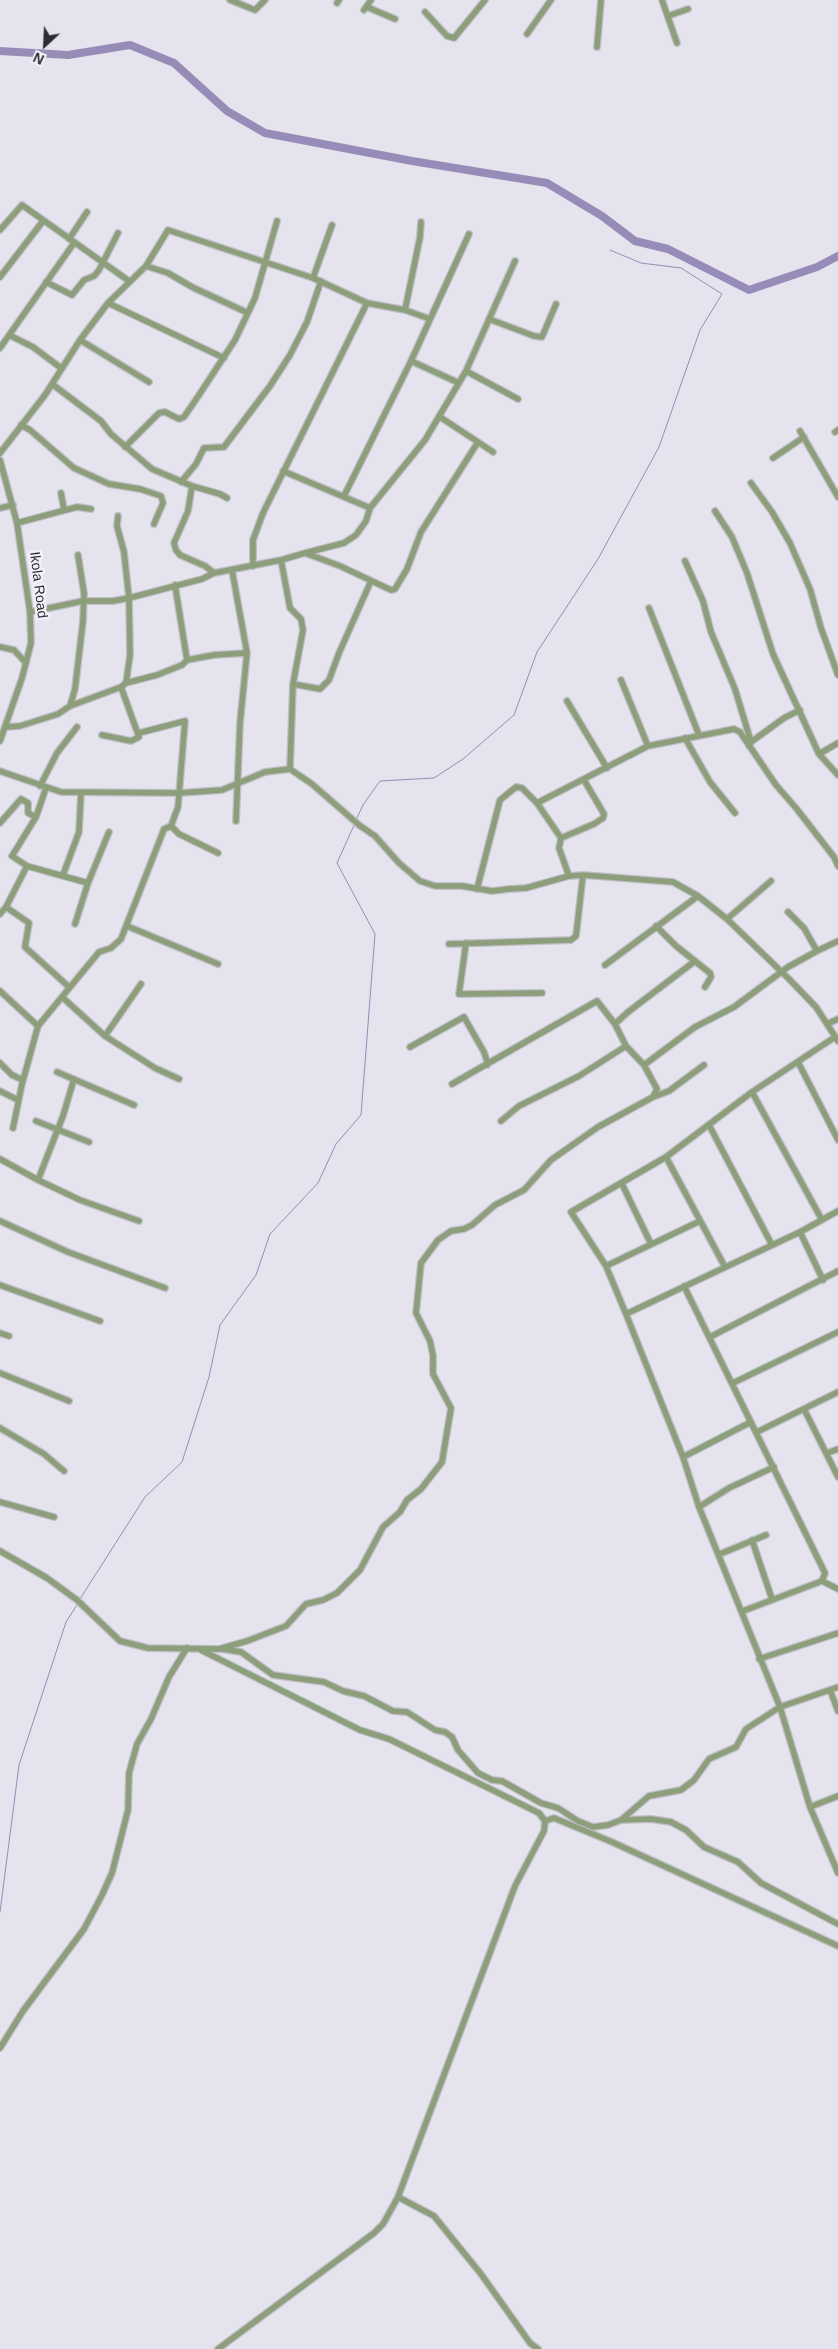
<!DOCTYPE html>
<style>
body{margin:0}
#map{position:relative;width:838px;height:2349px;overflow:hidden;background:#e5e3ed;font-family:Arial,sans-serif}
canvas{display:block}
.north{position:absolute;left:20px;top:20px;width:50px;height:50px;-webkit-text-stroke:4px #f2f0fb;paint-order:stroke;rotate:205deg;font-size:14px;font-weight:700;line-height:20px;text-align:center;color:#2d2c31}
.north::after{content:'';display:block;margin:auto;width:18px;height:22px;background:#2d2c31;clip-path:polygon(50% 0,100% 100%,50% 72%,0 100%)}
</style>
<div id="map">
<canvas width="838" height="2349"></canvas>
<div class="north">N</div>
</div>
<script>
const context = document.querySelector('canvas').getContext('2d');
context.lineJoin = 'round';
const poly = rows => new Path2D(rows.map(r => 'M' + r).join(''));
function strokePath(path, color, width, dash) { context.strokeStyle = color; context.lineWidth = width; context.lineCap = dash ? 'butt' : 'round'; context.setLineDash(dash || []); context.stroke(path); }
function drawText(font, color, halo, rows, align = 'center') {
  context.font = font + ' Arial,sans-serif'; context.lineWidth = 5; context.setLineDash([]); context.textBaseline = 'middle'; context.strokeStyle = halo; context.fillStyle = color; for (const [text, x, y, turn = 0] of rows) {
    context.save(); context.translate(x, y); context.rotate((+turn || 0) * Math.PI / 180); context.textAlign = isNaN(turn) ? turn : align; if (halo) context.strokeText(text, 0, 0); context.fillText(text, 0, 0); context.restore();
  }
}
strokePath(poly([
 [356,820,363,805,380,781,434,778,463,759,514,715,537,652,598,559,659,447,700,330,722,294,681,268,641,263,610,250],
 [80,1599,145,1497,182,1462,209,1377,220,1325,256,1275,270,1234,318,1183,336,1144,361,1115,375,934,337,863,355,823],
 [0,1912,19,1765,66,1622,77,1605]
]), '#978cb7', 1);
strokePath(poly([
 [0,51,68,55,130,45,174,63,227,111,265,133,412,161,547,183,602,216,635,241,668,249,749,290,817,267,838,256]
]), '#978cb7', 8);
const minor = poly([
 [230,0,255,10,265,0],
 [662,0,677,43],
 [337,3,339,0],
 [367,7,395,19],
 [364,10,371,0],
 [425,12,447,36,454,38,485,0],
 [668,16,688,9],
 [527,34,551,0],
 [597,47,601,0],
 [0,230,22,205,129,281],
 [69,239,87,212],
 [146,266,168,273,192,287,248,313],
 [0,277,43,221],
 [313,278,332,225],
 [46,282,72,295,84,280,94,276,99,270,118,233],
 [108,303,224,358],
 [405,310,420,237,421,222],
 [489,319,534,336,542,337,556,304],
 [9,335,33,347,61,368],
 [80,340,149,382],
 [0,348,74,243],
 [411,361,459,383],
 [466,371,518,399],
 [52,384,101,421,111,434,152,469,192,486,188,511,174,543,176,550,180,555,205,566,214,573],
 [21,425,30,430,74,468,109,484,140,489,161,496,163,503,154,524],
 [800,431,838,497],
 [835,432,838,430],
 [478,442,493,452],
 [125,447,159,413,165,412,179,419,184,417,197,398,235,340,255,298,277,221],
 [0,453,45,395,80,340,108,303,146,266,168,230,313,278,367,303,405,310,430,319],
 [773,458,804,437],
 [0,460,17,523,30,612,31,643,22,678,0,741],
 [283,471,370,508],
 [181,482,196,464,204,448,224,447,270,386,290,355,307,322,321,281],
 [751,483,772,512,790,543,810,589,821,628,838,675],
 [192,486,220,494,227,498],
 [61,493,64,510],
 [344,496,411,361,469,234],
 [0,508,13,505],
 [715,511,732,537,747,573,773,654,819,754,838,775],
 [17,523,77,507,91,509],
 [305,553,344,543,356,535,366,521,370,508,425,440,466,371,515,261],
 [281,560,290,608,301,619,303,630,293,684,290,769],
 [685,561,703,601,711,632,735,689,751,742,749,746],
 [253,566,253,540,263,513,367,303],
 [232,570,247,653,240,723,236,821],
 [175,585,187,660],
 [649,608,699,735],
 [30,612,83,601,113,601,129,598,202,579,214,573,281,560,305,553,340,566,391,590,395,589,407,569,421,532,478,442,440,417],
 [0,647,14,650,26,663],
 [621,680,648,746],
 [126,683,157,675,182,665,187,660,214,655,247,653],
 [293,684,320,689,329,680,339,653,371,581],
 [567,701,607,768],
 [70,706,75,689,83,621,84,593,78,555],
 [5,727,20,726,58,714,70,706,121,687,126,683,130,655,129,598,124,552,117,526,118,516],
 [102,735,131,741,139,737,121,687],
 [685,738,710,782,735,813],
 [751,742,784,718,800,710],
 [819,754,838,743],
 [0,771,61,792,180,793,222,790,265,772,290,769,312,784,359,825,375,836,399,863,420,881,435,886,462,886,492,891,509,889,526,888,569,876,583,875,673,882,698,896,727,919,789,979,816,1007,838,1041],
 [40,786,57,753,77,727],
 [46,788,36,817,12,856,27,866,88,883],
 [537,803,561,838,559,848,569,876],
 [0,823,21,799,28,803,28,813,36,817],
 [171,826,179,834,218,853],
 [561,838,594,824,603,818,604,814,584,780],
 [63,875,79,832,81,793],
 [477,889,500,800,516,787,522,788,537,803,648,746,734,729,740,732,776,785,796,808,834,857,838,866],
 [6,907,29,923,25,947,69,987],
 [788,912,804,928,817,951],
 [0,914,6,907,27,866],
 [727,919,771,881],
 [75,924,88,883,109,832],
 [127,926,218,964],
 [656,926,676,946,710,973,711,977,705,987],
 [466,943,459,994,542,993],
 [449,944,571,940,576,936,583,875],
 [605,965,698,896],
 [0,991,38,1026],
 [62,997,105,1036,155,1068,179,1079],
 [615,1024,628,1012,695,961],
 [827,1024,838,1019],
 [105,1036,141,984],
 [835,1037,752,1092,666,1157,571,1212,606,1266,626,1314,683,1457,699,1507,780,1707,810,1807,838,1873],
 [410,1047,464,1017,484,1052,487,1061,487,1065],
 [798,1062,838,1140],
 [0,1063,12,1075,23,1080],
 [57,1072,134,1105],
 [452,1084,597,1001,615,1024,626,1046,644,1065],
 [0,1091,18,1100],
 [752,1092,822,1220],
 [653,1097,669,1091,704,1065],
 [36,1121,89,1142],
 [501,1121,519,1106,579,1076,626,1046],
 [709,1125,772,1245],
 [13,1128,22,1084,38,1026,99,952,111,948,121,939,161,837,164,829,171,826,178,807,185,721,139,733],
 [666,1157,725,1267],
 [0,1159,38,1180,80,1200,139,1221],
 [38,1180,63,1116,74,1079],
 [622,1184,651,1244],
 [0,1221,68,1252,165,1288],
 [800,1232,823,1280],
 [606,1266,700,1221],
 [0,1285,100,1321],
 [684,1286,825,1573,822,1581,743,1611],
 [626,1314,800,1232,838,1211],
 [0,1333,9,1336],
 [710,1337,838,1271],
 [0,1373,69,1401],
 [733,1383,838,1332],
 [804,1409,838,1477],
 [0,1428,44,1454,64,1471],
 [757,1432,838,1392],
 [827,1453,838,1449],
 [683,1457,751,1422],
 [0,1502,54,1517],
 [699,1507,729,1488,774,1467],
 [752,1540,772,1599],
 [0,1551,47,1578,77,1600,120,1641,148,1648,219,1649,247,1641,286,1626,306,1604,323,1600,337,1593,360,1570,383,1527,400,1512,407,1500,421,1489,442,1462,451,1408,433,1374,433,1355,430,1341,416,1313,421,1263,438,1240,451,1231,464,1229,472,1225,495,1205,524,1190,551,1160,598,1127,653,1097,657,1089,644,1065,695,1027,734,1007,788,967,817,951,838,941],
 [720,1554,766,1535],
 [822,1581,838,1589],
 [222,1649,241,1652,273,1675,324,1682,343,1691,364,1696,393,1711,407,1712,435,1730,445,1732,452,1737,458,1750,478,1773,492,1780,502,1781,541,1803,558,1808,578,1821,593,1827,608,1825,621,1820,649,1796,681,1790,694,1780,709,1759,736,1747,746,1729,780,1707,838,1687],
 [201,1650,360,1730,389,1739,539,1813,545,1821,544,1831,515,1886,398,2197,383,2224,374,2233,218,2349],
 [759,1659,838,1633],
 [830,1690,838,1711],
 [810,1807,838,1796],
 [621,1820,651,1819,671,1822,686,1830,704,1847,738,1862,761,1883,838,1924],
 [545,1821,554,1818,612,1842,838,1946],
 [0,2048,23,2011,84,1929,102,1895,112,1873,128,1810,129,1773,137,1744,151,1719,169,1677,187,1648],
 [398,2197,434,2216,481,2274,530,2343,538,2349]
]);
strokePath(minor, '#c0bec7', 8);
strokePath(minor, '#8c9e7a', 5.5);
drawText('14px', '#2d2c31', '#f2f0fb', [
 ["Ikola Road",38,585,83]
]);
</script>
